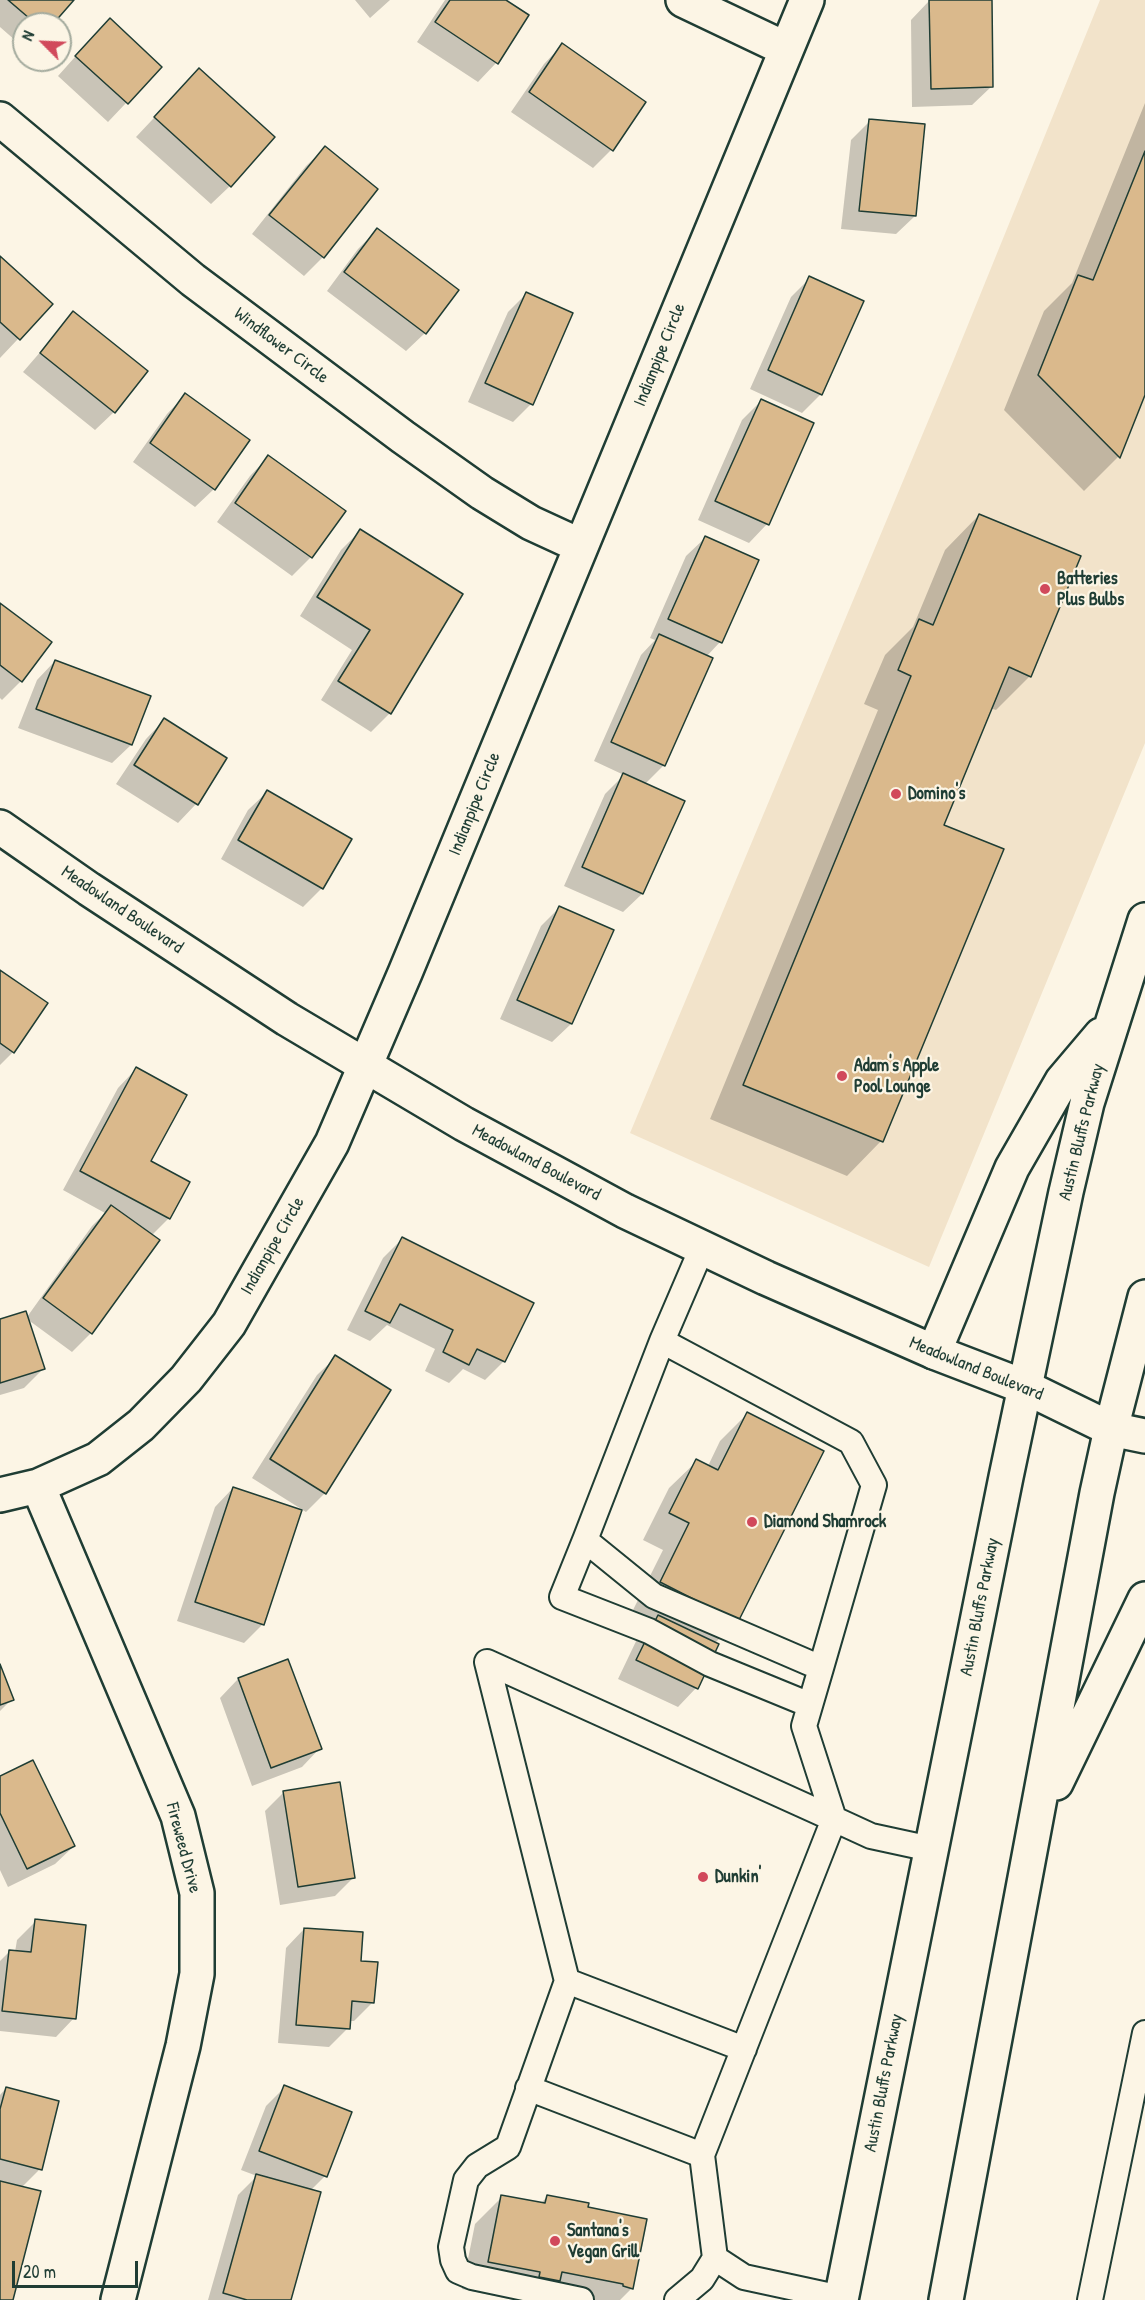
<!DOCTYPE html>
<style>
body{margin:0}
#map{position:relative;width:1145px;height:2300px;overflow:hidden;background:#fcf5e5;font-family:"Patrick Hand",sans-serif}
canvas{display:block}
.north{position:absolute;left:12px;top:12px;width:60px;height:60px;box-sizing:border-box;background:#fcf5e5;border:2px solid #a4ab9e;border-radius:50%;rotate:294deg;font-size:16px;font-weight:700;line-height:24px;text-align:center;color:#1f3d34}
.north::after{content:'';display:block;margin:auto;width:21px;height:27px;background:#d1495b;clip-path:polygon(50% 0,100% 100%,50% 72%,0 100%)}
.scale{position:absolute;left:12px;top:2261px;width:126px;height:27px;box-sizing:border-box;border:3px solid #1f3d34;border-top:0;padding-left:8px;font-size:18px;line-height:21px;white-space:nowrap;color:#1f3d34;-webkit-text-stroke:4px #fcf5e5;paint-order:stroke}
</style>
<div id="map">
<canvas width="1145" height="2300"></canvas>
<div class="north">N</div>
<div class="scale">20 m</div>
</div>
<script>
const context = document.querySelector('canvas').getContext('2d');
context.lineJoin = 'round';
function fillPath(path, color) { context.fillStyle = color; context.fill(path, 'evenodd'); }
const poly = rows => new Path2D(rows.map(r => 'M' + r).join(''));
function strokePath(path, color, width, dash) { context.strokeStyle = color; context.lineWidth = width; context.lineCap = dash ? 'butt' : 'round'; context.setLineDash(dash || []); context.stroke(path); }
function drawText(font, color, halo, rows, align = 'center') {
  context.font = font + ' "Patrick Hand",sans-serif'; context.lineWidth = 4.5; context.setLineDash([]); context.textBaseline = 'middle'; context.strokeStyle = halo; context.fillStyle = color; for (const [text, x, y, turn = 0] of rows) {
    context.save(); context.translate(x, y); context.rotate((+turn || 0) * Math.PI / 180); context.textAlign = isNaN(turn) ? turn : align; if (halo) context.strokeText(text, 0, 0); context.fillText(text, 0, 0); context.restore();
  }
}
fillPath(poly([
 [1100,0,1145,0,1145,743,929,1267,630,1133,952,364]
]), '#f2e3ca');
fillPath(poly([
 [0,0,72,0,51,24,24,24,24,48,0,27],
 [355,0,390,0,370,18],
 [445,0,503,0,527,16,496,63,478,82,417,42],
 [990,0,991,87,972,105,912,107,911,20,929,1],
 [91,39,160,67,108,122,58,76],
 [562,45,611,150,593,168,511,112,544,64],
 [199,70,230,186,211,204,136,137],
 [1145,103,1145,391,1118,457,1084,491,1004,410,1044,311,1072,283],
 [870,121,915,216,896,234,841,229,851,140],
 [325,148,376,189,323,257,304,276,252,234,306,166],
 [377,230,425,333,406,351,327,291,358,249],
 [0,258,51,304,0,358],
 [810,278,821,394,802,413,750,389,791,297],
 [526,294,531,404,513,422,468,402,508,312],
 [74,313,114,412,95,430,23,372],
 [185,395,214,489,195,507,133,462,167,414],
 [761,401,812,424,767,524,749,543,698,520,742,420],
 [268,457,311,557,292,576,217,522,250,476],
 [979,515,1030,676,996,710,990,708,942,826,881,1141,847,1176,710,1119,878,710,864,704,885,655,913,627,945,550],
 [360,531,461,595,390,713,371,732,321,700,352,650,300,616,341,550],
 [705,538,720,642,706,657,664,765,645,784,683,802,642,894,623,912,564,886,605,794,624,775,594,761,641,655,655,640,650,638,686,556],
 [0,604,21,681,2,700,0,698],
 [55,661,149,697,131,745,112,763,18,728,37,680],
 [164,720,225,759,196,804,178,823,116,784,146,739],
 [267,792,322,888,303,907,221,859,248,810],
 [560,907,571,1024,552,1042,500,1019,541,926],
 [0,972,13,1052,0,1065],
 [136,1069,149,1162,169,1218,151,1236,91,1333,72,1352,27,1319,43,1369,24,1388,0,1395,0,1321,27,1317,92,1226,105,1213,63,1190,118,1088],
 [402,1239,532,1304,504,1361,485,1380,463,1369,449,1383,425,1371,435,1349,387,1325,370,1341,347,1330,383,1258],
 [336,1357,325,1493,306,1512,252,1478,317,1375],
 [747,1414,737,1621,715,1643,696,1688,678,1707,618,1679,639,1635,654,1620,633,1610,663,1550,643,1540,669,1488,697,1461,708,1466,720,1441],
 [233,1488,263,1624,244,1643,177,1621,215,1507],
 [287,1661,320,1748,302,1767,252,1786,220,1698,238,1679],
 [0,1668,12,1699,0,1711],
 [0,1778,74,1846,55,1864,8,1887,0,1870],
 [284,1792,354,1877,335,1896,280,1905,265,1811],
 [36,1921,74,2018,56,2037,0,2031,0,1961,9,1952,15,1952,17,1940],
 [304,1929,360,1963,373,2002,354,2021,349,2021,348,2028,329,2047,278,2043,286,1948],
 [285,2087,325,2176,310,2191,289,2300,208,2300,238,2195,257,2176,241,2170,266,2106],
 [6,2088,40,2169,21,2188,12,2300,0,2300,0,2095],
 [502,2197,540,2204,547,2197,586,2209,632,2288,620,2300,514,2300,462,2289,475,2224]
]), '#0003');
const building = poly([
 [8,0,74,0,53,24,36,24,8,0],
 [450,0,506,0,529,15,498,64,435,22,450,0],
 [929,0,992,0,993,87,931,89,929,0],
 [110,18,162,67,128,104,75,56,110,18],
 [562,43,646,102,613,151,529,92,562,43],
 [199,68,275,137,231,187,154,117,199,68],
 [869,119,925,124,916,216,859,211,869,119],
 [325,146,378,189,324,258,269,215,325,146],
 [1145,151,1145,395,1120,458,1038,375,1078,275,1093,280,1145,151],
 [377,228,459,290,426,334,344,272,377,228],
 [0,256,53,304,20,340,0,322,0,256],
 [809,276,864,301,822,395,768,370,809,276],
 [526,292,573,313,533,405,485,383,526,292],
 [73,311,148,371,115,413,40,353,73,311],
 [185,393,250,440,215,490,150,443,185,393],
 [761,399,814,423,769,525,715,501,761,399],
 [268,455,346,511,312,558,235,503,268,455],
 [979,514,1081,556,1031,677,1009,667,944,825,1004,849,883,1142,743,1085,911,676,898,670,919,619,933,625,979,514],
 [360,529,463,594,391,714,338,681,370,630,317,597,360,529],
 [705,536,759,560,722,643,668,619,705,536],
 [0,603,52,642,22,682,0,665,0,603],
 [659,634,713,658,665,766,611,742,659,634],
 [55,660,151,696,132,745,36,709,55,660],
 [164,718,227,758,198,805,134,765,164,718],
 [623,773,685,801,643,894,582,867,623,773],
 [267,790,352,839,323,889,238,840,267,790],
 [559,906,614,930,572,1024,517,1000,559,906],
 [0,970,48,1003,14,1053,0,1043,0,970],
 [136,1067,187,1095,151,1161,190,1182,170,1219,80,1171,136,1067],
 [111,1205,160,1240,92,1334,43,1298,111,1205],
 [402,1237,534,1303,505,1362,477,1349,469,1365,443,1352,453,1330,400,1304,390,1323,365,1311,402,1237],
 [26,1311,45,1369,0,1383,0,1319,26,1311],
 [335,1355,391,1390,326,1494,270,1459,335,1355],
 [747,1412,824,1451,738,1622,660,1582,689,1523,669,1513,696,1459,718,1470,747,1412],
 [233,1487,302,1510,264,1625,195,1602,233,1487],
 [658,1615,719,1644,698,1689,636,1660,658,1615],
 [288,1659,322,1749,271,1768,238,1678,288,1659],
 [0,1664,14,1700,0,1705,0,1664],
 [33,1760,75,1846,27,1869,0,1813,0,1776,33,1760],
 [340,1782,355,1878,298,1887,283,1791,340,1782],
 [35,1919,86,1925,76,2019,2,2011,9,1950,31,1952,35,1919],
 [304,1928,363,1932,361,1961,378,1962,374,2003,352,2001,350,2029,296,2025,304,1928],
 [284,2085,352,2112,327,2177,259,2151,284,2085],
 [6,2087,59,2101,42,2170,0,2159,0,2109,6,2087],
 [256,2174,321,2192,291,2300,247,2300,223,2293,256,2174],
 [0,2181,41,2191,13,2300,0,2300,0,2181],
 [501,2195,545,2203,547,2195,589,2203,588,2207,647,2219,633,2289,623,2286,623,2284,562,2272,560,2281,539,2277,540,2272,488,2262,501,2195]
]);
fillPath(building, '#dab98c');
strokePath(building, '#1f3d34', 1.5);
const lane = poly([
 [662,1341,702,1248],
 [585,1540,562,1597,649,1631,710,1664,810,1705],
 [821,1668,654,1596,585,1540,662,1341,851,1442,874,1485,821,1668,804,1726,834,1819,871,1836,931,1849],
 [567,1981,744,2049],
 [528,2088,702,2155],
 [581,2300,472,2277,458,2271,453,2260,451,2247,466,2180,477,2166,508,2147,567,1981,487,1662,834,1819,702,2155,715,2258,744,2277,841,2298],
 [677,2300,702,2279,715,2258],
 [1090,2300,1145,2033]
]);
const street = poly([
 [683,0,786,49],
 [0,119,193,280,403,437,482,493,531,523,581,546],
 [1111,1429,1145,1436],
 [38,1486,178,1816,197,1893,197,1974,183,2046,118,2300],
 [0,1495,38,1486,98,1459,141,1425,186,1379,229,1324,332,1143,405,973,807,0]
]);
const secondary = poly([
 [0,827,89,889,287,1019,464,1124,555,1173,625,1211,766,1278,934,1352,1025,1387,1111,1429]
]);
const primary = poly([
 [934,1352,1012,1168,1062,1081,1101,1035],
 [1056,1783,1145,1599],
 [841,2300,1006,1477,1066,1192,1087,1103,1145,920],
 [946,2300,1097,1493,1111,1429,1145,1297]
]);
strokePath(lane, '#1f3d34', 28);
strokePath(street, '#1f3d34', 38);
strokePath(secondary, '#1f3d34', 38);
strokePath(primary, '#1f3d34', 38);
strokePath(lane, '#fcf5e5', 24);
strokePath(street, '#fcf5e5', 33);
strokePath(secondary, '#fcf5e5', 33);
strokePath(primary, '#fcf5e5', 33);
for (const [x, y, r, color] of [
 [1045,589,6,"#d1495b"],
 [896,794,6,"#d1495b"],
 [842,1076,6,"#d1495b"],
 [752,1522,6,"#d1495b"],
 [703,1877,6,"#d1495b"],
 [555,2241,6,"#d1495b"]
]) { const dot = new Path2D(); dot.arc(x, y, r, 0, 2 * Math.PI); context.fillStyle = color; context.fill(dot); strokePath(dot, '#fcf5e5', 2); }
drawText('18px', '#1f3d34', '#fcf5e5', [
 ["Windflower Circle",281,346,37],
 ["Indianpipe Circle",660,355,-68],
 ["Indianpipe Circle",475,804,-68],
 ["Meadowland Boulevard",122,910,34],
 ["Austin Bluffs Parkway",1082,1132,-76],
 ["Meadowland Boulevard",536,1163,28],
 ["Indianpipe Circle",273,1246,-60],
 ["Meadowland Boulevard",976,1369,22],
 ["Austin Bluffs Parkway",980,1607,-79],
 ["Fireweed Drive",183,1848,75],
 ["Austin Bluffs Parkway",884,2083,-79]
]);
drawText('bold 18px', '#1f3d34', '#fcf5e5', [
 ["Batteries",1057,579],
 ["Plus Bulbs",1057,600],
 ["Domino's",908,794],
 ["Adam's Apple",854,1066],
 ["Pool Lounge",854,1087],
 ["Diamond Shamrock",764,1522],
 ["Dunkin'",715,1877],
 ["Santana's",567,2231],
 ["Vegan Grill",567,2252]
], 'left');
</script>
